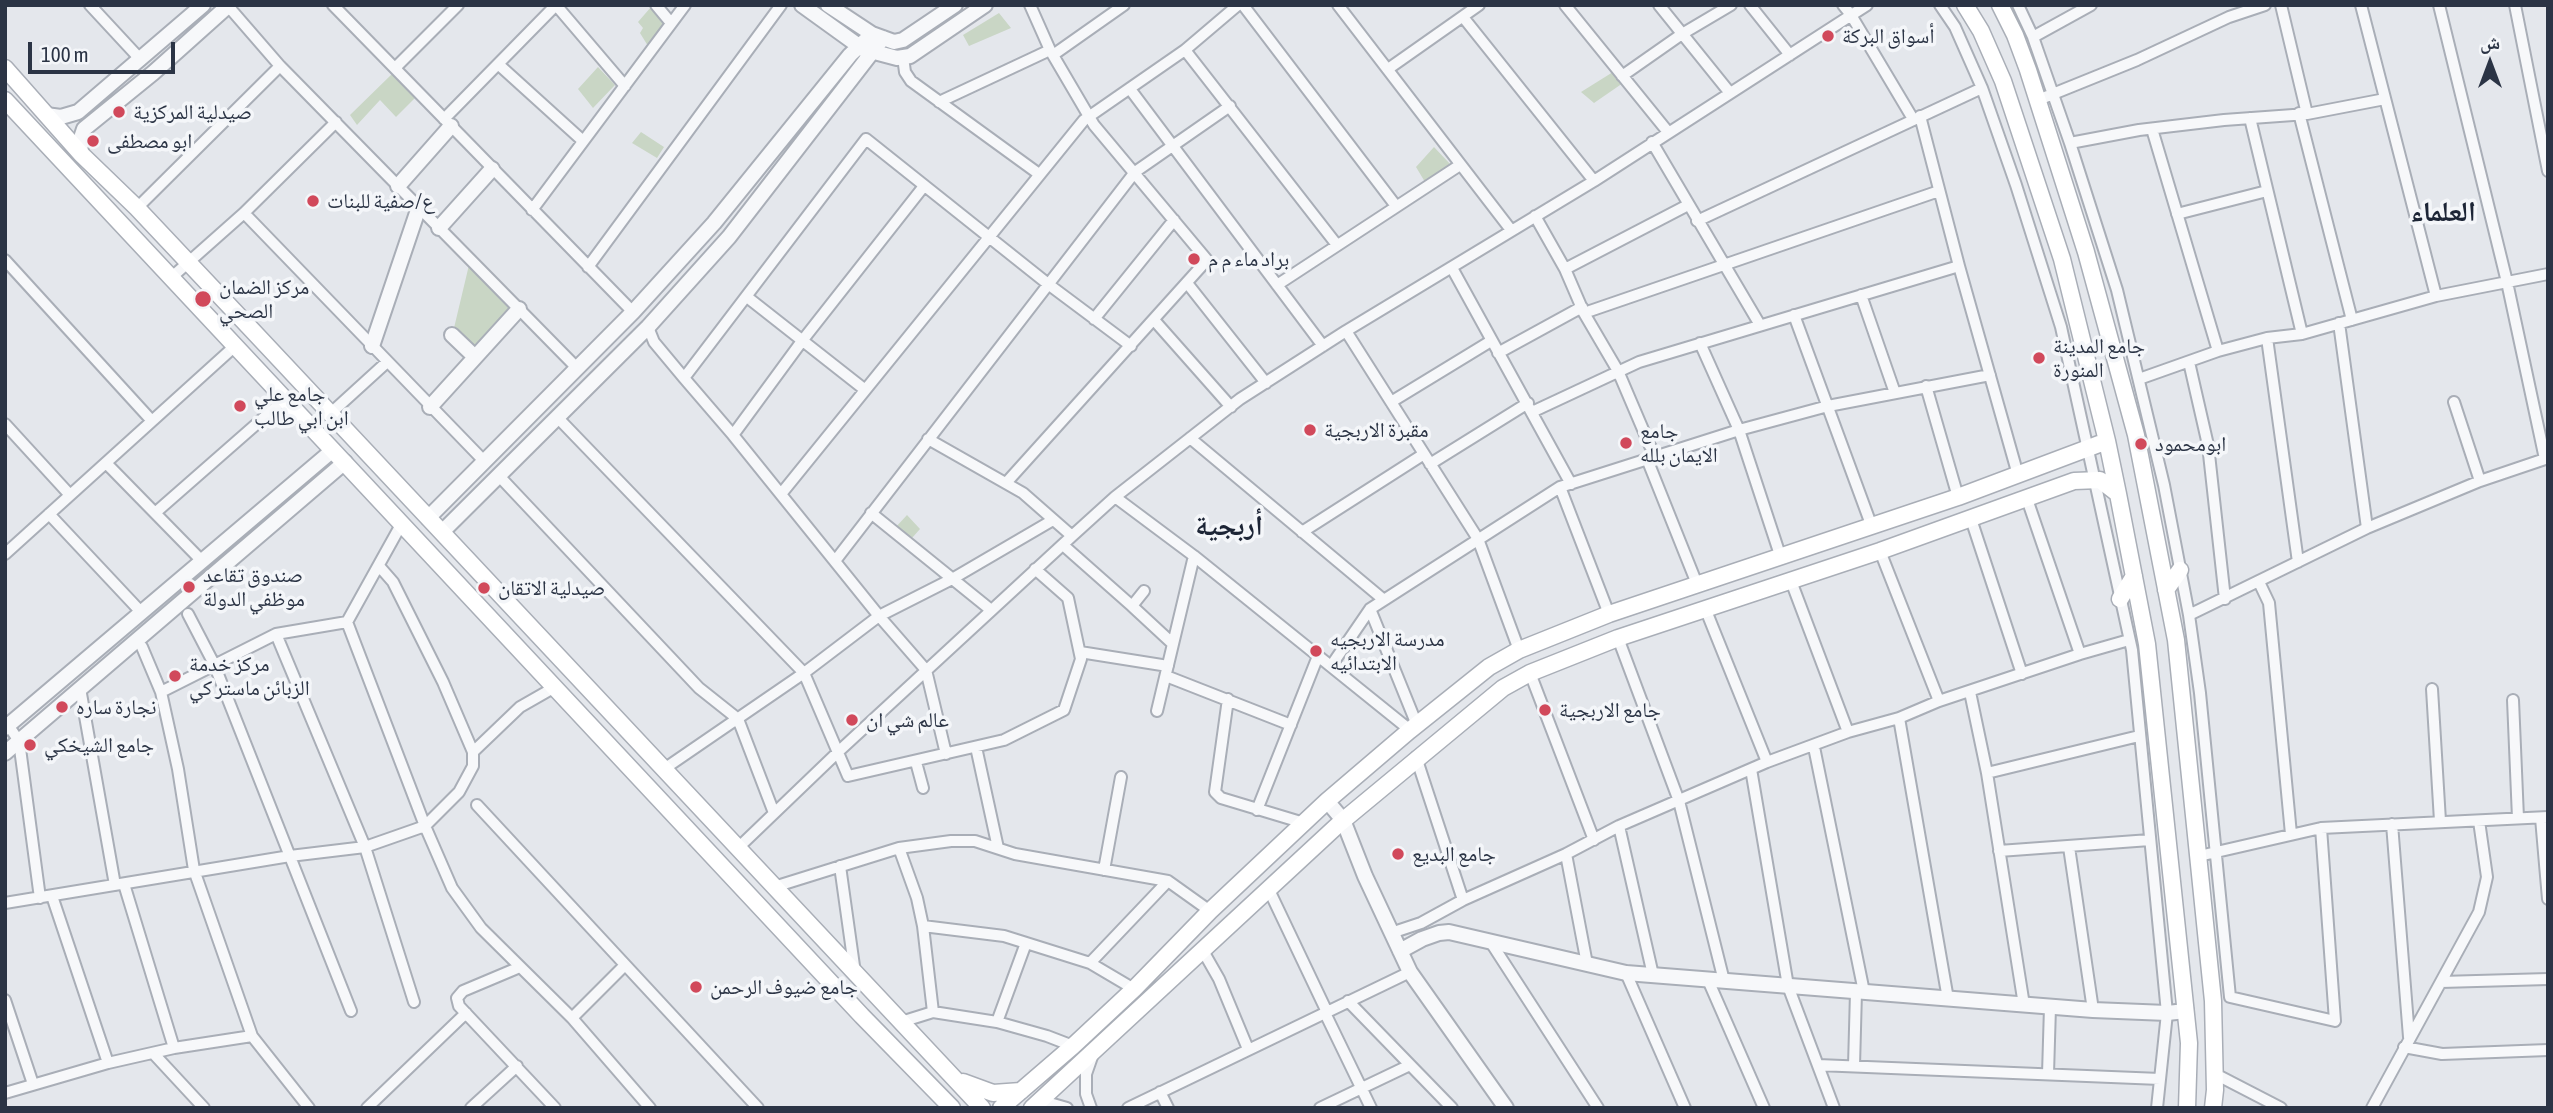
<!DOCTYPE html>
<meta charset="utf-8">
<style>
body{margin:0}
#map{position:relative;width:2553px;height:1113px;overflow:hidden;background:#e4e7ec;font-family:"Asap Condensed","Noto Naskh Arabic",sans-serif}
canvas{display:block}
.frame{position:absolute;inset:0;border:7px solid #2b3445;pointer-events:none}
.north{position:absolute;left:2455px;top:28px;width:70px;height:70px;-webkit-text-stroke:5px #f4f6f9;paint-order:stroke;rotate:0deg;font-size:19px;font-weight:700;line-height:28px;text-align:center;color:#2b3445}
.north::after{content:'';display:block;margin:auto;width:24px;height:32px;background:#2b3445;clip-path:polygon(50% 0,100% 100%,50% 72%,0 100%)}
.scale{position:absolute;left:28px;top:42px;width:147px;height:32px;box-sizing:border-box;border:4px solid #2b3445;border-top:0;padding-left:9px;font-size:21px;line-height:24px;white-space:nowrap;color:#2b3445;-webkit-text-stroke:5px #f4f6f9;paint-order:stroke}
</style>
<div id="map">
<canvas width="2553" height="1113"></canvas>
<div class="frame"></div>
<div class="north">ش</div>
<div class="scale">100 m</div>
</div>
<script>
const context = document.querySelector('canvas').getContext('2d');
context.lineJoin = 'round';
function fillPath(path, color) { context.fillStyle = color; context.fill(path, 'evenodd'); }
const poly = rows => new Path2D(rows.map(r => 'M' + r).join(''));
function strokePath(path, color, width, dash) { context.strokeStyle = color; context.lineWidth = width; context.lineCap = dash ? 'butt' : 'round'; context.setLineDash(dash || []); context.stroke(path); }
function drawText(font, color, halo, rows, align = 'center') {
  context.font = font + ' "Asap Condensed","Noto Naskh Arabic",sans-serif'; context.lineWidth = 7; context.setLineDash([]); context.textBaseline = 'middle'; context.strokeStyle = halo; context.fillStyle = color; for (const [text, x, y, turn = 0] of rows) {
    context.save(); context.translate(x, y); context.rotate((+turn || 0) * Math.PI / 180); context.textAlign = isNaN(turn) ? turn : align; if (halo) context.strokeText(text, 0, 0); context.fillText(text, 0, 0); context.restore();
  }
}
fillPath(poly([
 [651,7,666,23,648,46,640,33,643,28,638,22],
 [999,13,1011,28,969,46,963,35],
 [598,67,615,85,593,108,578,89],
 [1613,72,1623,83,1594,103,1581,92],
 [392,74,415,98,396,117,380,100,357,125,350,115],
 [641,132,664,147,657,158,632,143],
 [1434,147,1451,165,1425,182,1416,167],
 [469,265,515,309,476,350,454,328],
 [907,515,920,529,912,538,895,528]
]), '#c9d6c5');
const minor = poly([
 [90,5,141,60],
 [333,5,633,312],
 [556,5,625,86],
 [656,5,671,23],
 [1243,5,1396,206],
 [1338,5,1511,230],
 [1565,5,1668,132],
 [1659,5,1730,93],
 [1750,5,1790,55],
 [1843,5,1851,15,1913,119],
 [1940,5,1955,27,1982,88,2016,185,2061,327,2132,650,2167,1013,2157,1108],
 [2018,5,2033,37,2070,143,2117,290,2164,485,2189,615,2200,693,2230,997,2335,1021,2321,828],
 [2281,5,2307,114],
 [2361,5,2436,296],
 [2439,5,2507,282,2545,459],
 [2515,5,2548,171],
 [228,6,280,66,577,368],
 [1463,17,1594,181],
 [2033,37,2091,5],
 [1185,50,1337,245],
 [1053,55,1124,5],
 [903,57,905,72,911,81,1039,174],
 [498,64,583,141],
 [395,68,458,5],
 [1388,69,1479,5],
 [1622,76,1682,34,1731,5],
 [1130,89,1323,346],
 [2038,100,2137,60,2229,17,2265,5],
 [939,102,1050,50],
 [2299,113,2352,320],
 [1920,116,1959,266,2018,475],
 [2250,118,2302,334],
 [444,119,556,5],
 [2152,129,2218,351],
 [1652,142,1760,325],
 [2070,143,2139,130,2224,120,2307,114,2385,99],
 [137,208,280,66],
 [532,210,685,5],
 [244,213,485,462],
 [2177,214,2267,191],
 [1535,216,1565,269,1584,313,1618,371,1650,446,1657,456],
 [1697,221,1982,88],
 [5,260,152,421],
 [588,267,781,5],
 [1452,268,1571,484],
 [1565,269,1688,205],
 [173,276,244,213,336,122],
 [1187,283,1266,383],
 [1277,285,1460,165],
 [1861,295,1895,393],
 [747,297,864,389],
 [1584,313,1939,191],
 [1794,315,1872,527],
 [1094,319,1174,220],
 [1154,320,1231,407],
 [2339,323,2367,528],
 [648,327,654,342,684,378,733,435,879,616,926,670,946,754],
 [1346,331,1478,539,1519,650],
 [2267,338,2298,562],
 [1700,343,1739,430,1781,558],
 [1498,353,1582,307],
 [2189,362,2208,445,2225,599],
 [684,378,866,139,1048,284,1131,346],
 [2139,379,2218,351,2267,338,2302,334,2436,296,2548,274],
 [1926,386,1958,497],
 [1391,402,1491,341],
 [2454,402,2480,481],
 [1532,412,1639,362,1959,266],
 [331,413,387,362],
 [558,418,804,673,848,776,1004,740,1064,710,1081,659,1068,598,1035,569],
 [5,424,70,495],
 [733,435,802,341,924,186],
 [1190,438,1384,600],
 [928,439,1023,493,1072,536],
 [1647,459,1697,584],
 [106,463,201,560],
 [1430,464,1528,403],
 [500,477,699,688,738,719,774,813],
 [1006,483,1207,260,1094,125,1050,50,1030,5],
 [1560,487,1609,614],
 [781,494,1084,120,1185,50,1238,5],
 [1115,497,1194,556,1410,730],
 [2027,499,2080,654],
 [155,513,285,399],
 [871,513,991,610],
 [49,514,141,612],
 [1971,519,2022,674],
 [1302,532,1424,454],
 [1063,545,1132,606,1144,591],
 [1880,551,1939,701],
 [5,554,235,346],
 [835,561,1135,172,1230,106],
 [1791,581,1848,732],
 [2259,582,2269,603,2291,834],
 [1132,606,1173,644],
 [1705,608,1767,762],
 [1370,609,1417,725],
 [188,614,214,664,351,1011],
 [2189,615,2367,528,2480,481,2548,458],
 [347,622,425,826,452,888,481,928,572,1018,650,1108],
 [276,634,365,847,414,1002],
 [1618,638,1679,801,1724,981],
 [142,647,161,692,178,769,194,870,252,1036,309,1108],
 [1080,652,1168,666],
 [1331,666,1370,609,1560,487,1739,430,1828,406,1990,375],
 [1530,673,1594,840],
 [1166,676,1291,725],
 [80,688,115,885],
 [2432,689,2440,821],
 [161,692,276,634,347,622,402,523],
 [1970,692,1987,773,2024,1005],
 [1228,699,1215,792,1221,798,1304,823],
 [2513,700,2518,818],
 [1157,711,1194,556],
 [1899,718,1948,999],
 [8,725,19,741,40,898],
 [976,747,998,848],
 [1814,747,1864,992],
 [473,752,520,707,555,687],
 [1416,757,1463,900],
 [916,762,923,788],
 [664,769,804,673,879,616,952,579,1053,520],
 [1751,769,1788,986,1834,1108],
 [1987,773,2139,736],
 [477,805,758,1108],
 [1257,810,1318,656],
 [2541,818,2548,899],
 [2392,824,2409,1037],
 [1619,826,1653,975],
 [2069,847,2093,1010],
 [738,848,838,752,1072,536,1115,497,1240,399,1346,331,1594,181,1867,5],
 [899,848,917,898,923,926,933,1012],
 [1999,851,2150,840],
 [1566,854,1587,964],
 [2199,856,2321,828,2548,817],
 [840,866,855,973],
 [1104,870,1121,777],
 [124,884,174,1048],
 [774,887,899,848,951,841,975,841,1015,854,1168,881,1210,911],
 [1269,890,1327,1012],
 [52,896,108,1063],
 [5,903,290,856,365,847,425,826,459,792,473,766,473,752,443,682,393,582,379,566],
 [923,926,1004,936,1090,963,1134,989],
 [1391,933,1421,923,1463,900,1566,854,1619,826,1767,762,1848,732,1899,718,1939,701,2080,654,2129,640],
 [1490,941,1598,1108],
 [1203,951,1219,979,1248,1049],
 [1090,963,1168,881],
 [520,967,463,991,457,998,459,1006,555,1108],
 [1626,973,1685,1108],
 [1708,980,1764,1108],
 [2441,982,2548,979],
 [5,1000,33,1084],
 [1348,1001,1452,1108],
 [1325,1013,1371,1108],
 [572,1018,625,965],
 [901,1022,933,1012,997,1022,1047,1036,1073,1046],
 [997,1022,1026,943],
 [2404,1047,2442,1054,2548,1050],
 [153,1053,204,1108],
 [1818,1065,2160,1079],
 [1854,1066,1856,992],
 [2048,1074,2050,1007],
 [2221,1077,2281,1108],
 [1160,1092,1168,1108],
 [5,1093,108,1063,174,1048,252,1036],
 [1039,1100,1067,1108],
 [367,1108,466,1013],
 [471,1108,517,1066],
 [1091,1108,1086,1094,1086,1074,1093,1054],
 [1128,1108,1410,972],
 [1320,1108,1410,1065],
 [2372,1108,2479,912,2487,877,2479,821]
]);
const tertiary = poly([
 [802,5,863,49,897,58,910,56,985,5],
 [828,5,872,34,894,42,903,40,955,5],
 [46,115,61,117,78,112,203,5],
 [81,154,80,141,84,129,153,73,229,5],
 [398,186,451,126],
 [439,228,492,169],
 [452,335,475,357],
 [372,346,419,207],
 [430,407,519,309],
 [428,518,633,312,714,223,850,55,872,34],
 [442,532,648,327,729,237,883,38],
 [5,728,333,450],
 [5,753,345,462],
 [1327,801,1343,820,1365,876,1410,972,1506,1108],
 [1400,951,1422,939,1439,933,1449,932,1626,973,2093,1010,2167,1013,2186,1011]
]);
const secondary = poly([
 [1965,5,1981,31,2003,81,2062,259,2107,441,2118,494,2147,644,2189,1043,2187,1108],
 [2000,5,2015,35,2028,70,2086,252,2136,435,2176,640,2213,1001,2215,1090,2213,1108],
 [5,68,81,154,137,208,252,330,982,1108],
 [5,100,862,1016,952,1108],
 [2166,590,2180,570],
 [2120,599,2134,576],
 [963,1082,993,1093,1021,1091],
 [1001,1108,1073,1046,1134,989,1210,911,1327,801,1409,731,1489,667,1519,650,1609,614,1958,497,2107,441],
 [1032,1108,1340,823,1503,688,1530,673,1618,638,1880,551,2074,481,2100,480,2118,494]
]);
strokePath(minor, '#a9aeb7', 14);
strokePath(tertiary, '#a9aeb7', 18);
strokePath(secondary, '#a9aeb7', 19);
strokePath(minor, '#f7f8fa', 10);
strokePath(tertiary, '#f7f8fa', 14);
strokePath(secondary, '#fff', 16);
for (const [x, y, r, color] of [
 [1828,36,7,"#d1495b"],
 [119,112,7,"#d1495b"],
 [93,141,7,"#d1495b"],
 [313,201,7,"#d1495b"],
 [1194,259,7,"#d1495b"],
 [203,299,9,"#d1495b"],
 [2039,358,7,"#d1495b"],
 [240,406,7,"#d1495b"],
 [1310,430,7,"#d1495b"],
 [1626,443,7,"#d1495b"],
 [2141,444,7,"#d1495b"],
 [189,587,7,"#d1495b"],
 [484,588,7,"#d1495b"],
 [1316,651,7,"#d1495b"],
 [175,676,7,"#d1495b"],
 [62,707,7,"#d1495b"],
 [1545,710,7,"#d1495b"],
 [852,720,7,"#d1495b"],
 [30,745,7,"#d1495b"],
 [1398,854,7,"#d1495b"],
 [696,987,7,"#d1495b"]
]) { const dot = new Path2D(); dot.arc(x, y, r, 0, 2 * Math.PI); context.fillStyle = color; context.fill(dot); strokePath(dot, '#f4f6f9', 2.5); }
drawText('21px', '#2b3445', '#f4f6f9', [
 ["أسواق البركة",1842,36],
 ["صيدلية المركزية",133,112],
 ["ابو مصطفى",107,141],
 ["ع/صفية للبنات",327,201],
 ["براد ماء م م",1208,259],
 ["مركز الضمان",219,287],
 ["الصحي",219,311],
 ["جامع المدينة",2053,346],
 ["المنورة",2053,370],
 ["جامع علي",254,394],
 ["ابن ابي طالب",254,418],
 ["مقبرة الاربجية",1324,430],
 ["جامع",1640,431],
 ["الايمان بلله",1640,455],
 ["ابومحمود",2155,444],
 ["صندوق تقاعد",203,575],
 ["موظفي الدولة",203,599],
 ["صيدلية الاتقان",498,588],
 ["مدرسة الاربجيه",1330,639],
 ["الابتدائيه",1330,663],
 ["مركز خدمة",189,664],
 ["الزبائن ماستر كي",189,688],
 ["نجارة ساره",76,707],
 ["جامع الاربجية",1559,710],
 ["عالم شي ان",866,720],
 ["جامع الشيخكي",44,745],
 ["جامع البديع",1412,854],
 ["جامع ضيوف الرحمن",710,987]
], 'left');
drawText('bold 28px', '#1d2536', '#f4f6f9', [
 ["العلماء",2443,212],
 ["أربجية",1229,526]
]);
</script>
